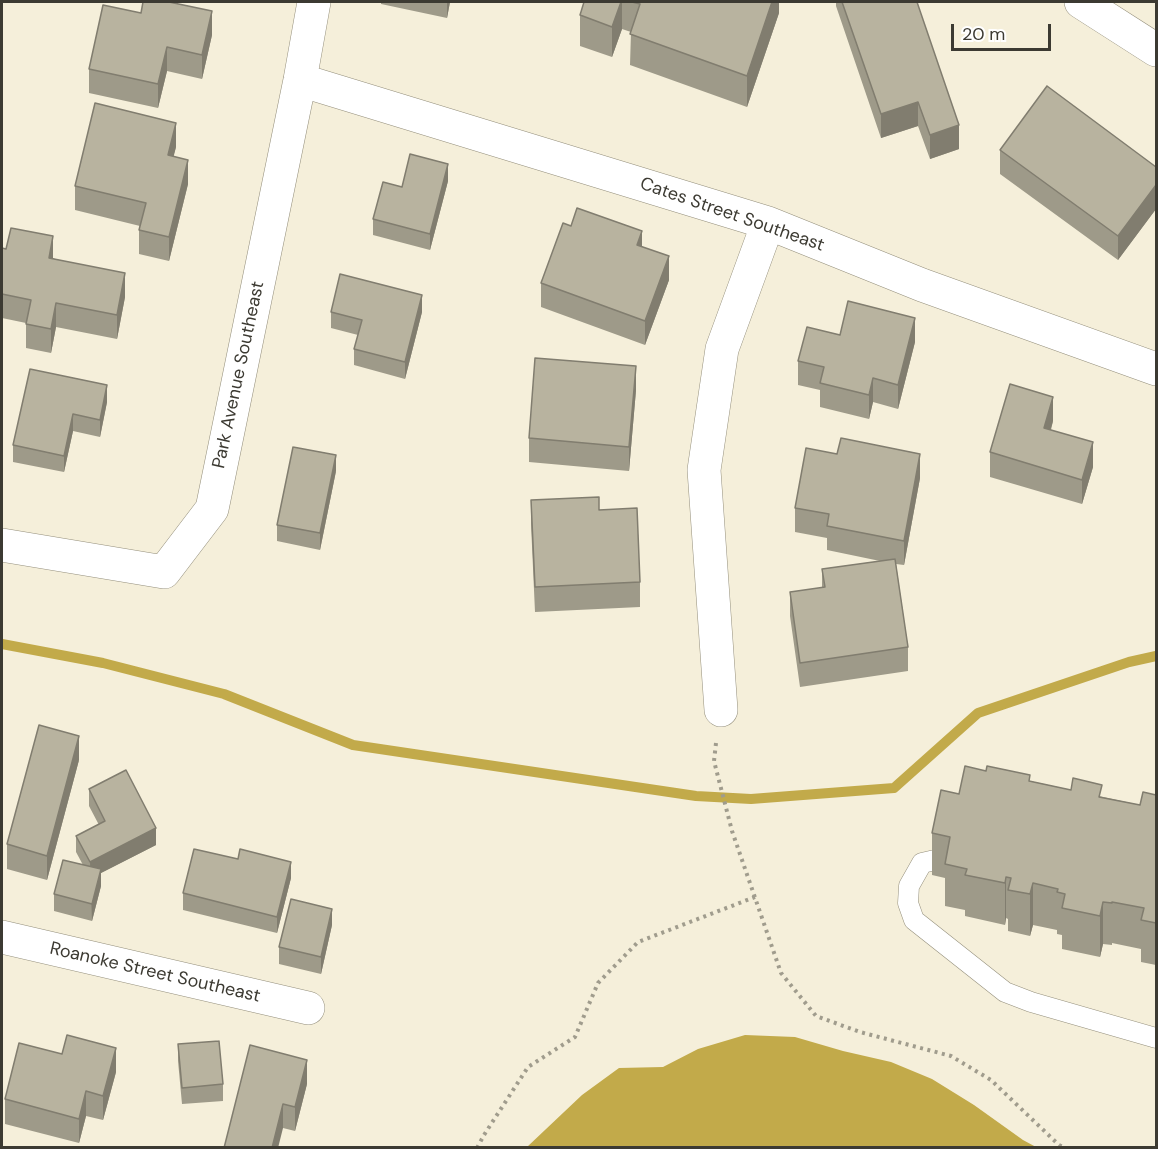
<!DOCTYPE html>
<style>
body{margin:0}
#map{position:relative;width:1158px;height:1149px;overflow:hidden;background:#f5efda;font-family:"DM Sans",sans-serif}
canvas{display:block}
.frame{position:absolute;inset:0;border:3px solid #3c3a32;pointer-events:none}
.scale{position:absolute;left:951px;top:24px;width:100px;height:27px;box-sizing:border-box;border:3px solid #3c3a32;border-top:0;padding-left:8px;font-size:18px;line-height:21px;white-space:nowrap;color:#3c3a32;-webkit-text-stroke:4px #fff;paint-order:stroke}
</style>
<div id="map">
<canvas width="1158" height="1149"></canvas>
<div class="frame"></div>
<div class="scale">20 m</div>
</div>
<script>
const context = document.querySelector('canvas').getContext('2d');
context.lineJoin = 'round';
function fillPath(path, color) { context.fillStyle = color; context.fill(path, 'evenodd'); }
const poly = rows => new Path2D(rows.map(r => 'M' + r).join(''));
function strokePath(path, color, width, dash) { context.strokeStyle = color; context.lineWidth = width; context.lineCap = dash ? 'butt' : 'round'; context.setLineDash(dash || []); context.stroke(path); }
function drawText(font, color, halo, rows, align = 'center') {
  context.font = font + ' "DM Sans",sans-serif'; context.lineWidth = 4.5; context.setLineDash([]); context.textBaseline = 'middle'; context.strokeStyle = halo; context.fillStyle = color; for (const [text, x, y, turn = 0] of rows) {
    context.save(); context.translate(x, y); context.rotate((+turn || 0) * Math.PI / 180); context.textAlign = isNaN(turn) ? turn : align; if (halo) context.strokeText(text, 0, 0); context.fillText(text, 0, 0); context.restore();
  }
}
fillPath(poly([
 [745,1035,795,1037,843,1051,891,1062,932,1079,974,1105,1023,1140,1036,1147,527,1147,582,1095,619,1068,663,1067,698,1049]
]), '#c2aa4a');
strokePath(poly([
 [2,644,103,663,224,694,353,745,696,796,751,799,894,788,978,713,1129,662,1156,656]
]), '#c2aa4a', 10);
const lane = poly([
 [935,860,922,863,909,886,908,903,914,920,1005,992,1031,1002,1156,1038]
]);
const street = poly([
 [1081,2,1156,50],
 [300,80,768,223,922,285,1156,369],
 [2,545,164,572,212,509,300,80,314,2],
 [721,710,704,470,722,349,768,223],
 [2,937,308,1008]
]);
strokePath(lane, '#948f7c', 21);
strokePath(street, '#948f7c', 34);
strokePath(poly([
 [716,743,714,761,732,831,781,973,816,1016,860,1032,951,1056,991,1080,1059,1145,1065,1148],
 [477,1148,484,1135,528,1067,575,1037,598,983,638,942,755,897]
]), '#a09c8d', 4, [3, 4.5]);
strokePath(lane, '#fff', 20);
strokePath(street, '#fff', 33);
fillPath(poly([
 [381,2,450,2,447,18,381,4],
 [584,2,779,2,779,13,747,107,630,65,631,32,622,29,612,57,580,46,580,15],
 [836,2,917,2,959,149,930,159,918,126,881,138,836,6],
 [212,35,202,79,167,71,158,108,89,93,89,69],
 [176,147,173,157,188,184,169,261,139,254,139,230,140,226,75,210,75,186],
 [1000,150,1156,167,1156,209,1118,260,1000,174],
 [448,181,430,250,373,235,373,219,402,187],
 [571,226,642,246,669,280,645,345,541,307,541,283],
 [2,248,53,258,125,297,117,339,56,327,51,353,26,348,26,323,2,318],
 [331,312,422,312,405,379,354,365,354,349,358,335,331,328],
 [840,335,915,342,898,409,873,402,869,419,820,407,820,390,798,385,798,361],
 [30,369,107,402,100,437,73,431,64,472,13,462,13,445],
 [636,390,629,471,529,462,529,438],
 [1053,421,1051,430,1093,467,1082,504,990,477,990,452],
 [336,471,320,550,277,541,277,525],
 [920,478,904,565,896,564,908,647,908,671,800,687,790,616,790,592,822,588,822,569,880,561,827,550,827,538,795,532,795,508],
 [531,500,599,510,640,582,640,607,535,612,531,524],
 [79,760,47,880,7,869,7,844],
 [1030,781,1140,805,1156,795,1156,965,1141,962,1141,949,1112,943,1112,945,1103,944,1100,957,1062,949,1062,935,1057,934,1057,930,1033,925,1030,936,1008,931,1008,919,1006,918,1005,925,965,916,965,910,945,906,945,878,932,875,932,833,959,794],
 [89,789,156,845,101,873,101,886,92,921,54,911,54,894,83,865,76,852,76,836,99,825,89,806],
 [291,878,277,933,183,910,183,893],
 [332,925,321,974,279,964,279,947],
 [178,1044,223,1084,223,1101,182,1104,178,1061],
 [116,1072,103,1120,86,1116,79,1143,5,1124,5,1099],
 [307,1084,295,1131,283,1128,224,1148]
]), '#9e9a89');
fillPath(poly([
 [447,2,450,2,447,18],
 [621,2,622,2,622,29,612,57,612,27],
 [772,2,779,2,779,13,747,107,747,76],
 [212,11,212,35,202,79,202,55],
 [167,47,167,71,158,108,158,84],
 [918,102,918,126,881,138,881,114],
 [176,123,176,147,168,179,168,155],
 [959,125,959,149,930,159,930,135],
 [188,160,188,184,169,261,169,237],
 [448,164,448,181,430,250,430,234],
 [1156,185,1156,209,1118,260,1118,236],
 [642,231,642,255,637,245],
 [53,236,53,260,49,258],
 [669,256,669,280,645,345,645,321],
 [125,273,125,297,117,339,117,315],
 [422,295,422,312,405,379,405,362],
 [56,303,56,327,51,353,51,329],
 [915,318,915,342,898,409,898,385],
 [636,366,636,390,629,471,629,447],
 [873,378,873,402,869,419,869,395],
 [107,385,107,402,100,437,100,420],
 [1053,397,1053,421,1044,452,1044,428],
 [73,414,73,431,64,472,64,456],
 [1093,442,1093,467,1082,504,1082,480],
 [920,454,920,478,904,565,904,541],
 [336,455,336,471,320,550,320,533],
 [79,736,79,760,47,880,47,856],
 [156,828,156,845,101,873,101,886,92,921,90,862],
 [291,862,291,878,277,933,277,917],
 [1006,877,1006,918,1005,925,1005,883],
 [1033,883,1033,925,1030,936,1030,894],
 [1103,902,1103,944,1100,957,1100,916],
 [332,909,332,925,321,974,321,957],
 [116,1048,116,1072,103,1120,103,1096],
 [307,1060,307,1084,295,1131,295,1107],
 [86,1091,86,1116,79,1143,79,1119],
 [283,1104,283,1128,278,1148,272,1148]
]), '#817d6f');
const building = poly([
 [143,2,169,2,212,11,202,55,167,47,158,84,89,69,103,5,141,13,143,2],
 [584,2,621,2,612,27,580,15,584,2],
 [632,2,772,2,747,76,630,34,640,4,632,2],
 [842,2,917,2,959,125,930,135,918,102,881,114,842,2],
 [1047,86,1156,167,1156,185,1118,236,1000,150,1047,86],
 [95,103,176,123,168,155,188,160,169,237,139,230,146,203,75,186,95,103],
 [410,154,448,164,430,234,373,219,383,182,402,187,410,154],
 [577,208,642,231,637,245,669,256,645,321,541,283,563,223,571,226,577,208],
 [11,228,53,236,49,258,125,273,117,315,56,303,51,329,26,324,31,300,2,294,2,248,6,249,11,228],
 [340,274,422,295,405,362,354,349,362,320,331,312,340,274],
 [848,301,915,318,898,385,873,378,869,395,820,383,824,367,798,361,807,327,840,335,848,301],
 [535,358,636,366,629,447,529,438,535,358],
 [30,369,107,385,100,420,73,414,64,456,13,445,30,369],
 [1010,384,1053,397,1044,428,1093,442,1082,480,990,452,1010,384],
 [841,438,920,454,904,541,827,526,829,514,795,508,806,448,837,454,841,438],
 [293,447,336,455,320,533,277,525,293,447],
 [599,497,599,510,637,508,640,582,535,587,531,500,599,497],
 [895,559,908,647,800,663,790,592,825,587,822,569,895,559],
 [39,725,79,736,47,856,7,844,39,725],
 [965,766,986,771,987,766,1030,775,1029,781,1071,790,1073,778,1102,785,1099,797,1140,805,1143,792,1156,795,1156,923,1141,920,1144,908,1112,902,1112,903,1103,902,1100,916,1062,908,1065,894,1057,892,1058,889,1033,883,1030,894,1008,890,1011,878,1006,877,1005,883,965,875,967,869,945,864,950,837,932,833,941,790,959,794,965,766],
 [126,770,156,828,90,862,76,836,105,821,89,789,126,770],
 [194,849,238,859,240,849,291,862,277,917,183,893,194,849],
 [63,860,101,869,92,904,54,894,63,860],
 [291,899,332,909,321,957,279,947,291,899],
 [67,1035,116,1048,103,1096,86,1091,79,1119,5,1099,19,1043,62,1054,67,1035],
 [219,1041,223,1084,182,1088,178,1044,219,1041],
 [250,1045,307,1060,295,1107,283,1104,272,1148,224,1148,250,1045]
]);
fillPath(building, '#b8b39f');
strokePath(building, '#817d6f', 1.5);
drawText('18px', '#3c3a32', '#fff', [
 ["Cates Street Southeast",732,215,19],
 ["Park Avenue Southeast",239,375,-78],
 ["Roanoke Street Southeast",155,973,13]
]);
</script>
